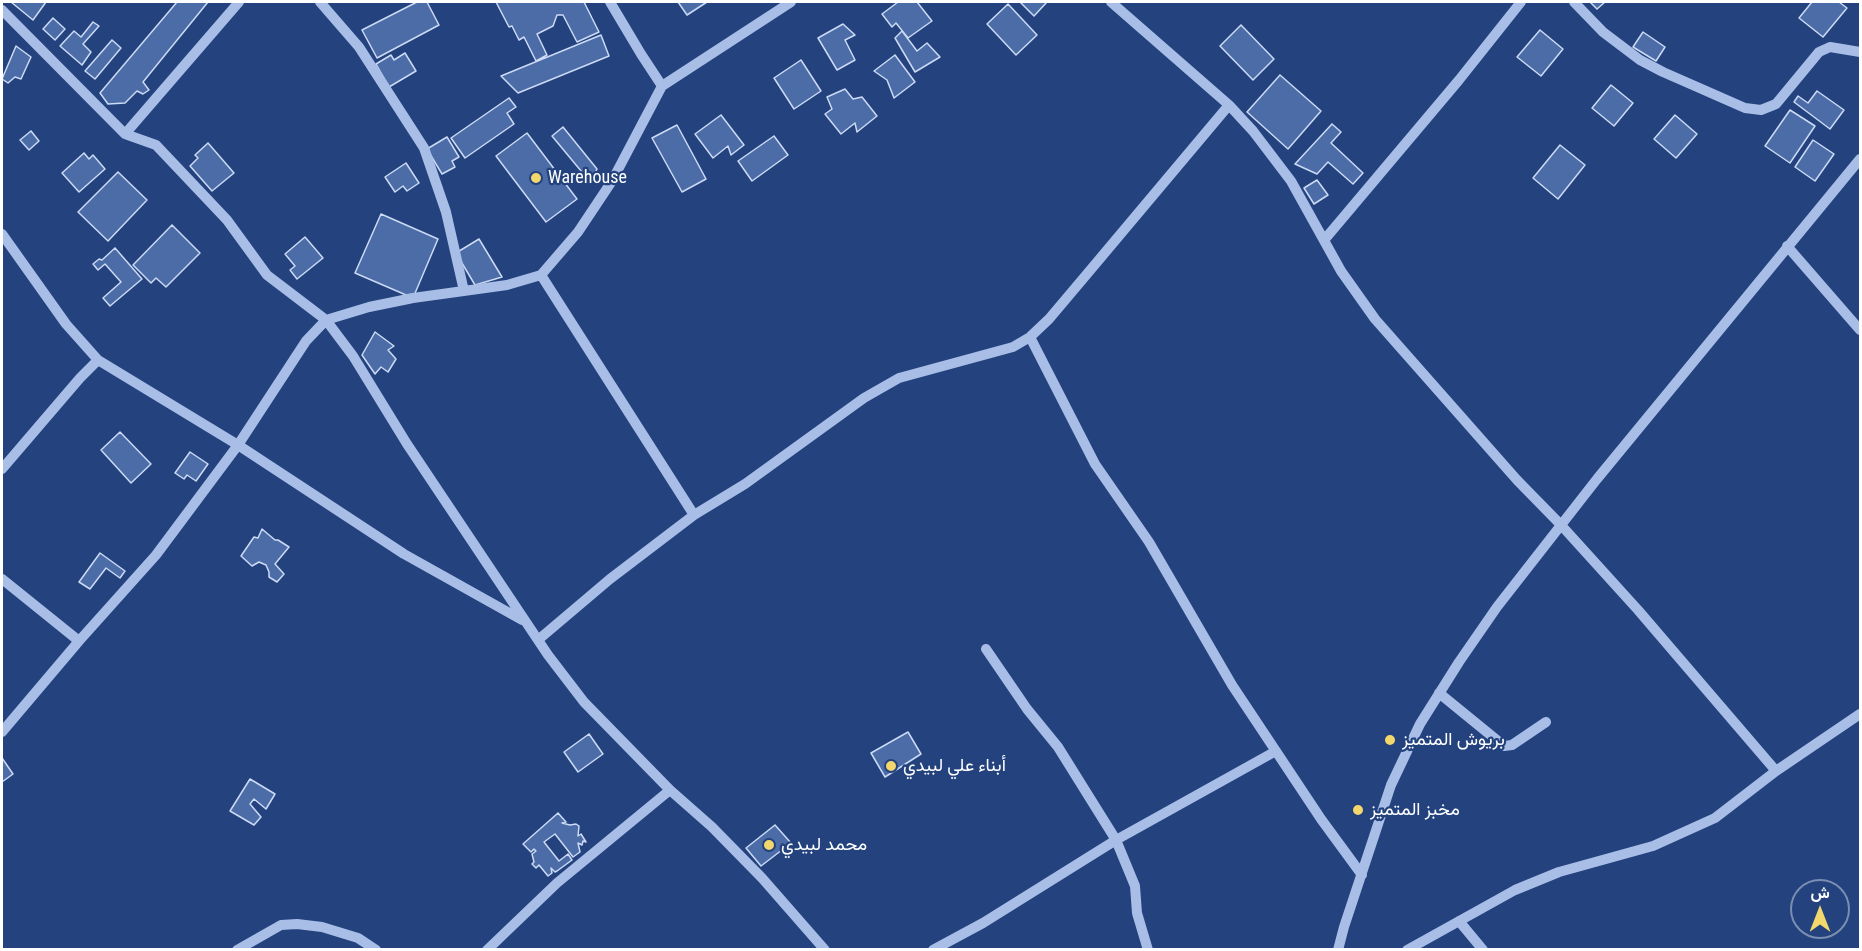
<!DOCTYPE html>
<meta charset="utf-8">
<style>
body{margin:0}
#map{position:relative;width:1862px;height:951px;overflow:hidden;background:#23427e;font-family:"Roboto Condensed",Vazirmatn,sans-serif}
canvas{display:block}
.frame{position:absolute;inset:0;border:3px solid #fff;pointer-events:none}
.north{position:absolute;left:1790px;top:879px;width:60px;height:60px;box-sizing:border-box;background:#23427e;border:2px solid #7b8eb2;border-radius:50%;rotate:0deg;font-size:16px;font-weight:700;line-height:24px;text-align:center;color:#fff}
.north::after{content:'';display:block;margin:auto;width:21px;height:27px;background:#f1d76c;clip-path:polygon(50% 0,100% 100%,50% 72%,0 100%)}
</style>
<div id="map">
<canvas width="1862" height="951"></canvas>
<div class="frame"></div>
<div class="north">ش</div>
</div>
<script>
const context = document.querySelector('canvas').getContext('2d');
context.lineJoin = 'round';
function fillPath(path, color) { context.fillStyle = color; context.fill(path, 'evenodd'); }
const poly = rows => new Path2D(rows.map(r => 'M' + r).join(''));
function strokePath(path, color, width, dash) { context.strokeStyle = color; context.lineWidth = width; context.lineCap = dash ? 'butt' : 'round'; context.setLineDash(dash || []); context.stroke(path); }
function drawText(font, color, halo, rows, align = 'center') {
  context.font = font + ' "Roboto Condensed",Vazirmatn,sans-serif'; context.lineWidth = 4.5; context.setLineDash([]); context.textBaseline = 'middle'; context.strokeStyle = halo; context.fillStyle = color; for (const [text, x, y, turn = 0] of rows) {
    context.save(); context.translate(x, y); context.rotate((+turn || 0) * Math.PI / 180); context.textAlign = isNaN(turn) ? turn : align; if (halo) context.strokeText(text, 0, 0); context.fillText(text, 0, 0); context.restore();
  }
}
const building = poly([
 [11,2,46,2,33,20,11,2],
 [177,2,208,2,143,82,149,90,143,94,137,91,125,103,108,104,100,93,177,2],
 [417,2,427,2,439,25,377,58,362,30,417,2],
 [496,2,584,2,599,32,577,42,563,15,557,15,553,26,537,34,547,55,536,61,524,37,519,40,512,26,509,27,496,2],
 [678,2,707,2,687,15,678,2],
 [898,2,917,2,932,21,908,38,896,23,892,27,882,14,898,2],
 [1020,2,1047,2,1034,16,1020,2],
 [1590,2,1605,2,1597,9,1590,2],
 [1812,2,1839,2,1847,8,1823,37,1799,18,1812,2],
 [1008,4,1037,35,1016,55,987,24,1008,4],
 [53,18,65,29,55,40,43,29,53,18],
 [93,22,99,26,83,44,91,52,82,65,60,46,74,31,81,37,93,22],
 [843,24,855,35,845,40,855,60,837,70,818,38,843,24],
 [1241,25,1274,59,1253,80,1220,46,1241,25],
 [1540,30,1563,49,1541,76,1517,57,1540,30],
 [902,31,917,51,927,43,940,57,915,72,895,38,902,31],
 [1643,32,1665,47,1656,61,1633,47,1643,32],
 [601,35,609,56,518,93,501,76,601,35],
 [112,40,121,48,95,79,85,71,112,40],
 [16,46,31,57,21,79,15,77,8,83,2,79,16,46],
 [405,53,416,71,389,87,376,64,391,55,394,60,405,53],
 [895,55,915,82,894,98,887,80,874,71,895,55],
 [801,60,821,91,794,109,774,78,801,60],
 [1280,75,1321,111,1288,149,1247,112,1280,75],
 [1611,85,1633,103,1614,126,1592,108,1611,85],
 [845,89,853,99,862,97,877,116,857,132,855,123,841,134,825,114,832,109,827,97,845,89],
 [1817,91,1844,110,1830,129,1794,102,1798,96,1808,103,1817,91],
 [509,98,516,107,507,113,514,124,465,158,451,138,509,98],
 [1790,110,1815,126,1790,163,1765,146,1790,110],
 [721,115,744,145,731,155,728,146,713,158,695,134,721,115],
 [1675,115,1697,134,1676,158,1654,139,1675,115],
 [1332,124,1341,132,1331,143,1363,173,1353,184,1328,162,1317,174,1295,164,1332,124],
 [677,125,706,179,682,192,652,138,677,125],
 [563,127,597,169,591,183,552,136,563,127],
 [31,131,39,141,29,150,20,140,31,131],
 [527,133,577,199,546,222,496,156,527,133],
 [774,136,788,155,752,181,738,161,774,136],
 [447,137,459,157,452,161,455,167,442,174,427,149,447,137],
 [1813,140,1834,154,1815,181,1795,167,1813,140],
 [208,143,234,173,212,191,190,166,198,158,195,155,208,143],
 [1560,145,1585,165,1558,199,1533,178,1560,145],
 [84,153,89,159,93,155,105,169,79,192,62,173,84,153],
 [406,163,419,183,407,191,403,186,395,192,385,177,406,163],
 [118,172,147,200,108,241,78,212,118,172],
 [1317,180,1328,195,1314,204,1304,188,1317,180],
 [381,214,438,239,413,298,355,273,381,214],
 [172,225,200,253,166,287,156,278,151,283,133,265,172,225],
 [305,237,323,258,297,279,290,270,295,266,285,254,305,237],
 [479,239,502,277,475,285,456,253,479,239],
 [115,248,142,279,110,306,103,298,121,282,105,264,98,270,93,264,99,259,102,260,115,248],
 [375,332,394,346,388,350,396,359,388,372,381,367,375,374,362,355,375,332],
 [120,432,151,464,131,483,101,450,120,432],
 [190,452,208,464,196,481,187,475,184,479,175,473,190,452],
 [262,529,275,540,278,540,289,547,275,564,284,574,277,582,269,577,269,572,266,565,259,562,252,566,241,556,254,537,258,538,262,529],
 [100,553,125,571,120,578,106,568,90,589,79,582,100,553],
 [908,732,921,754,885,777,871,753,908,732],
 [589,734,603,754,578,772,564,752,589,734],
 [2,758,13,774,2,782,2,758],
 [250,779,275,794,266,809,254,799,250,804,261,817,254,825,230,811,250,779],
 [558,813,566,822,562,823,570,825,576,824,579,826,578,836,581,834,586,842,583,841,582,845,578,843,580,852,573,857,555,834,544,842,559,861,568,854,572,860,557,871,555,872,551,868,552,873,548,876,539,865,536,868,532,864,534,862,532,854,536,851,534,849,531,852,523,844,558,813],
 [775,825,791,843,761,866,746,848,775,825]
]);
fillPath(building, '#4b6ca7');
strokePath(building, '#ccdaf5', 1.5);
strokePath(poly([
 [320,2,359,47,424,148,446,212,464,291],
 [610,2,641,54,662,86],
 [1111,2,1229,105,1253,131,1291,181,1341,271,1375,319,1517,480,1561,525,1638,610,1776,771],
 [1574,2,1603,32,1640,60,1663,72,1745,108,1761,110,1776,104,1819,52,1830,47,1860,52],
 [2,10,125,134,156,145,227,220,267,275,326,320,353,356,407,444,548,655,584,702,670,790,712,827,762,878,825,950],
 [125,134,239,2],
 [2,234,66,324,98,360,238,445,404,554,522,620],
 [1325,239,1459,80,1521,2],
 [1787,246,1860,330],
 [541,275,694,515],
 [1030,337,1095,464,1149,542,1232,685,1321,819,1362,875],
 [2,469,80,378,98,360],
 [2,579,79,641,156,555,238,445,306,341,326,320,369,307,413,298,507,285,541,275,578,232,612,181,662,86,791,2],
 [538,640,610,579,694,515,745,484,864,398,899,378,1013,347,1030,337,1049,319,1087,274,1229,105],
 [986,649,1027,709,1058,747,1116,840,1135,886,1137,913,1148,950],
 [1439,693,1504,746,1512,745,1546,722],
 [2,732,79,641],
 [1459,921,1483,950],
 [237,950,281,925,297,924,322,927,358,938,376,950],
 [487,950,557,883,670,790],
 [933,950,983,923,1116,840,1276,751],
 [1338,950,1344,927,1391,785,1420,724,1459,662,1497,607,1597,479,1860,159],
 [1407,950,1515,890,1559,872,1653,846,1715,818,1776,771,1860,714]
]), '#a8bee6', 10);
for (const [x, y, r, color] of [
 [536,178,6,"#f1d76c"],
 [1390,740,6,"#f1d76c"],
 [891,766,6,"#f1d76c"],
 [1358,810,6,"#f1d76c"],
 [769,845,6,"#f1d76c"]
]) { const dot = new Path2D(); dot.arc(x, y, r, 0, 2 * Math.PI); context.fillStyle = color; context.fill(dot); strokePath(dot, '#23427e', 2); }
drawText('18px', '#fff', '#23427e', [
 ["Warehouse",548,178],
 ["بريوش المتميز",1402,740],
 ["أبناء علي لبيدي",903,766],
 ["مخبز المتميز",1370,810],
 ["محمد لبيدي",781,845]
], 'left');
</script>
